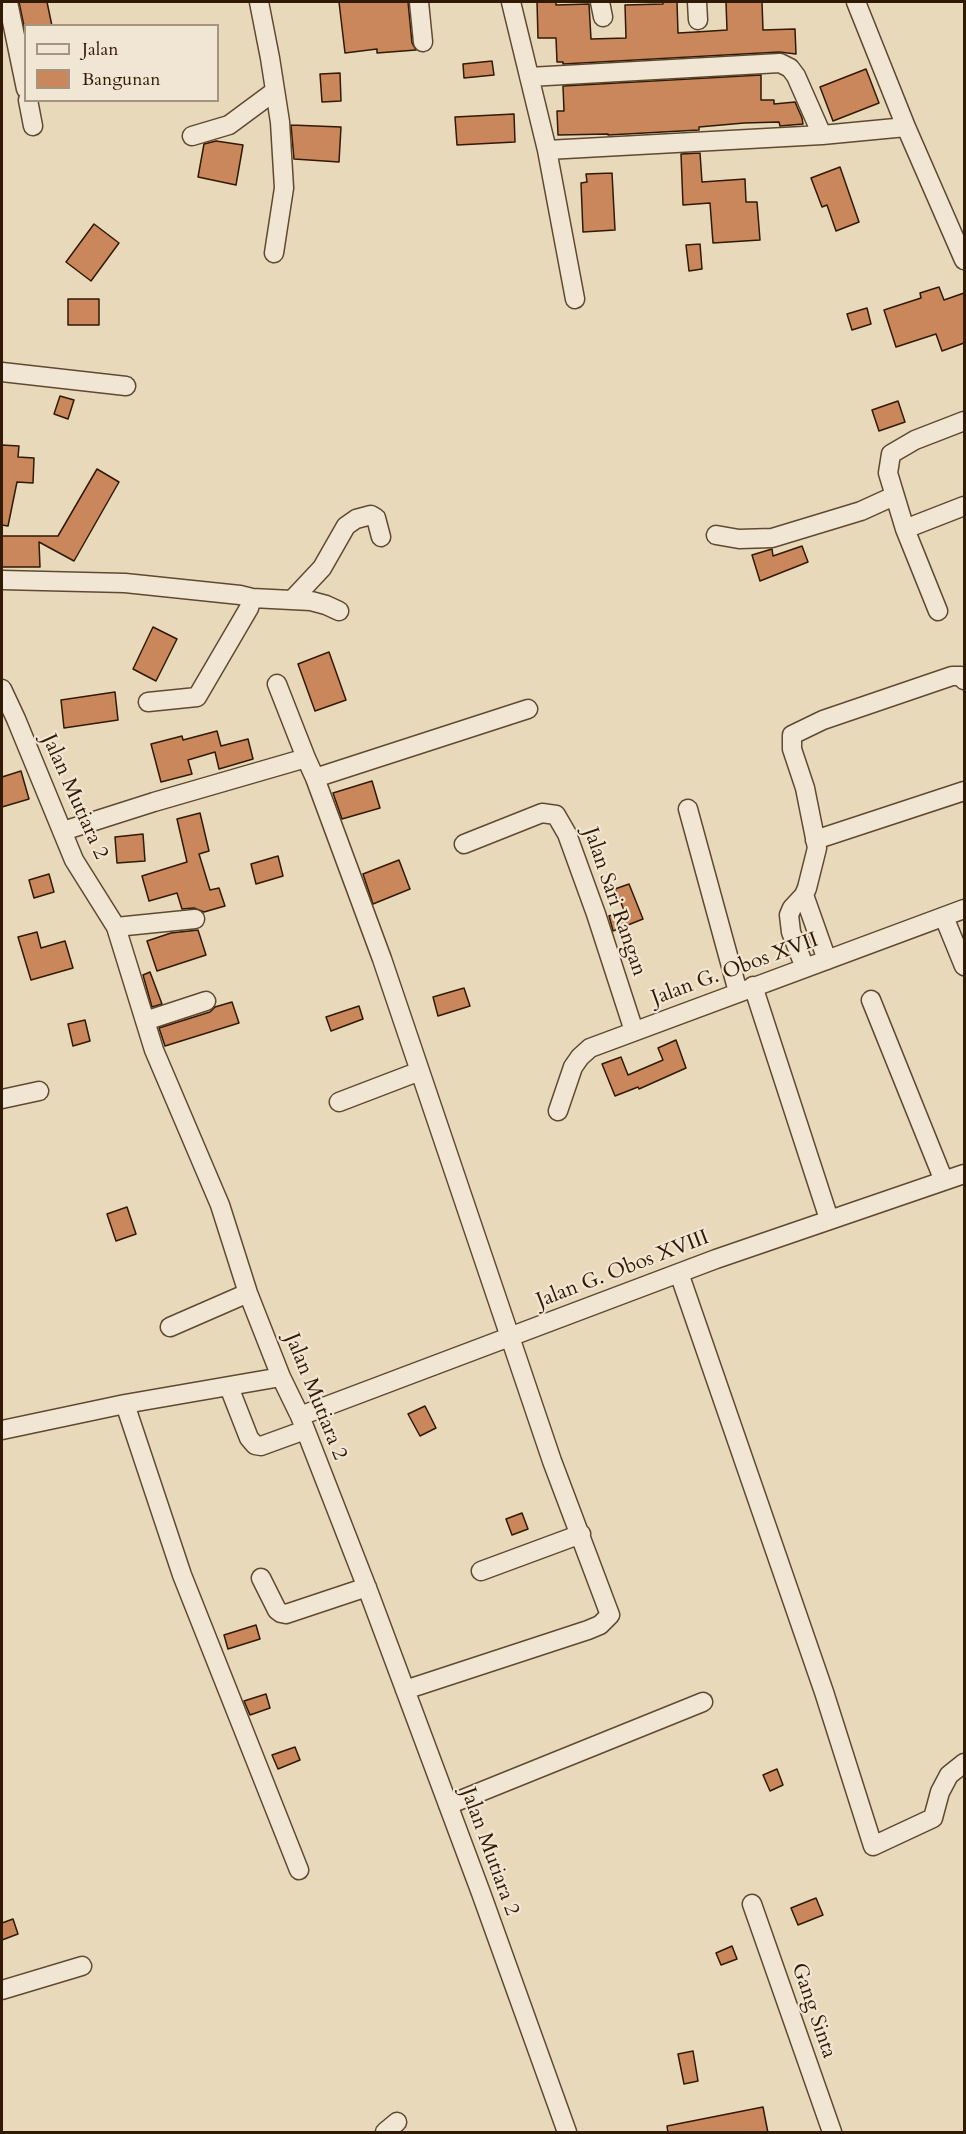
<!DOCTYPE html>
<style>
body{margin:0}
#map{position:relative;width:966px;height:2134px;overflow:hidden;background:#e9d9bb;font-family:Cardo,serif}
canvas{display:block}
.frame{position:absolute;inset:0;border:3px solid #301a03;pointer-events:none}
.legend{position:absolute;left:24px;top:24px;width:195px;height:78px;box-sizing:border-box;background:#f1e6d3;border:2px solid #a49480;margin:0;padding:8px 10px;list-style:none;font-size:18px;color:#301a03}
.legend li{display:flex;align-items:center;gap:12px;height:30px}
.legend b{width:30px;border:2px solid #a49480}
</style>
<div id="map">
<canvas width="966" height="2134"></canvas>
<div class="frame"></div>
<ul class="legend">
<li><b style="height:8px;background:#f1e6d3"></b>Jalan</li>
<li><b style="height:16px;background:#cb875c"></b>Bangunan</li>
</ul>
</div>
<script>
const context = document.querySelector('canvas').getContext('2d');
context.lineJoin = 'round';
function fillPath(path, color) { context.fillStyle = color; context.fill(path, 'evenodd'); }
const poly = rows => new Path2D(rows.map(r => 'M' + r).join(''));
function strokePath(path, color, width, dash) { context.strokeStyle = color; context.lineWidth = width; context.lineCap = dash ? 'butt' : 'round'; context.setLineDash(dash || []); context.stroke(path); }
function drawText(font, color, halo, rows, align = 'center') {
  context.font = font + ' Cardo,serif'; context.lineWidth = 4.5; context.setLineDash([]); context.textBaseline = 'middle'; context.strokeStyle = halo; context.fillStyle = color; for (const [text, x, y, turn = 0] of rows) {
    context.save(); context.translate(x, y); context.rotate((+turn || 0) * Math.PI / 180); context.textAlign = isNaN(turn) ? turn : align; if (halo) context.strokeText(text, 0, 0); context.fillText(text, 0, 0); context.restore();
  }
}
const building = poly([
 [19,2,47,2,52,26,24,26,19,2],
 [339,2,408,2,412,43,416,50,377,53,377,49,345,53,339,2],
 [537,2,556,2,556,5,589,4,591,39,626,38,625,5,663,4,663,2,677,2,678,33,696,32,727,30,726,2,762,2,763,30,795,29,796,54,779,52,563,64,563,62,557,62,556,38,538,38,537,2],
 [492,61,494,75,464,78,463,64,492,61],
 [866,69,879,103,833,121,820,87,866,69],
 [340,73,341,101,322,102,320,74,340,73],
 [761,75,761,100,774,100,774,104,795,102,802,118,803,124,780,126,779,122,744,123,699,127,699,130,608,135,608,134,558,135,557,111,564,111,563,86,761,75],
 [514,114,515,142,457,145,455,117,514,114],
 [291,125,341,127,339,162,294,159,291,125],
 [216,141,243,145,236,185,198,177,204,144,216,141],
 [700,153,702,182,745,179,746,202,757,202,760,240,713,243,710,203,683,205,681,154,700,153],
 [840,167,859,222,836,231,827,205,822,207,811,178,840,167],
 [612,173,615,230,583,232,581,183,587,182,586,174,612,173],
 [94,224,119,243,91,281,66,262,94,224],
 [700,244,702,269,689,271,686,245,700,244],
 [939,287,944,300,964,293,964,343,942,351,936,334,896,347,884,310,921,298,920,293,939,287],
 [68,299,99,299,99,325,68,325,68,299],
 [867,308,871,324,852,330,847,314,867,308],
 [60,396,74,400,68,419,54,414,60,396],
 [898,401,905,422,879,431,872,410,898,401],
 [2,445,19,446,18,457,34,458,33,483,17,482,8,526,2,525,2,445],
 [97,469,119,482,74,561,39,542,40,567,2,567,2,536,58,536,97,469],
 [802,546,808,562,760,581,752,555,772,549,773,556,802,546],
 [153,627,177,639,156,681,133,669,153,627],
 [329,652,346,700,315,711,298,664,329,652],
 [115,692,118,720,64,728,61,700,115,692],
 [217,731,221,746,248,739,253,759,219,769,215,752,188,760,192,774,161,782,151,744,182,736,183,740,217,731],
 [21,771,29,799,2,807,2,777,21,771],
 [372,781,380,808,342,819,333,793,372,781],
 [200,813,209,851,199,854,210,890,219,888,225,906,204,912,194,908,182,909,177,893,149,901,142,876,187,862,177,819,200,813],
 [143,834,145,861,117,863,115,837,143,834],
 [278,856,283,876,256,884,251,864,278,856],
 [399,860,410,889,373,904,363,874,399,860],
 [49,874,54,892,34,898,29,880,49,874],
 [629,884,643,919,613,931,609,916,624,910,615,889,629,884],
 [198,930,206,955,157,971,147,941,171,933,198,930],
 [37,932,41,948,65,941,73,968,31,980,18,937,37,932],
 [150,972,162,1004,152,1007,143,975,150,972],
 [464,988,470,1006,438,1016,433,997,464,988],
 [232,1002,239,1023,165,1046,159,1028,210,1012,215,1007,232,1002],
 [359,1006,363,1019,331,1031,326,1017,359,1006],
 [85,1020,90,1041,73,1046,68,1024,85,1020],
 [676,1040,686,1068,639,1089,638,1087,615,1096,602,1064,621,1057,628,1075,663,1060,658,1048,676,1040],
 [127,1207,136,1234,116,1241,107,1214,127,1207],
 [425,1406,436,1428,420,1436,408,1414,425,1406],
 [522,1513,528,1529,512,1535,506,1519,522,1513],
 [256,1625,260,1639,228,1649,224,1635,256,1625],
 [266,1694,270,1708,250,1715,244,1701,266,1694],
 [295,1747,300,1760,278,1769,272,1755,295,1747],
 [777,1769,783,1785,770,1791,763,1775,777,1769],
 [816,1898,823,1915,798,1925,791,1908,816,1898],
 [13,1919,18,1934,2,1940,2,1923,13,1919],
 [732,1946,737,1959,721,1965,716,1953,732,1946],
 [693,2051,698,2081,684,2084,678,2054,693,2051],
 [763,2107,768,2133,668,2133,667,2126,763,2107]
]);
fillPath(building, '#cb875c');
strokePath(building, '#301a03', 1.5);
const minor = poly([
 [8,2,26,89],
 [259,2,270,58,280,122,284,188,274,253],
 [419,2,423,42],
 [511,2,547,150,822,135,906,127,856,2],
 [600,2,603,17],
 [697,2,698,20],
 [529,77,780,63,790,68,796,76,822,135],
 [28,100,33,126],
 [906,127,964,260],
 [192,136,229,125,275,91],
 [547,150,575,299],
 [2,372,126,386],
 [964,421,915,440,891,454,888,473,905,529,964,506],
 [905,529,938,611],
 [716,535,739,539,772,538,861,511,894,496],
 [2,580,125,583,240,595,252,598,311,601,326,605,339,611],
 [292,600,322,568,346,526,356,519,371,515,376,518,381,537],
 [277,684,306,758],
 [2,689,16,719,74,860,116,927,154,1050,220,1205,248,1293,281,1377,300,1416,369,1593,481,1893,567,2132],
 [148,702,197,697,249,608,252,598],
 [315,778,528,709],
 [688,809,738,992],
 [63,831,154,802,306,758,315,778,382,959,552,1461,610,1615,600,1625,588,1630,405,1690],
 [815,840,964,791],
 [464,844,542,813,556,815,567,834,596,914,634,1031],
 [804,895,827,960],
 [944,917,964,966],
 [116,927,195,919],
 [805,968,791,932,789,915,792,908,804,895,807,888,817,848,805,788,792,749,792,735,823,720,952,676,961,676,964,680],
 [753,986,829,1219],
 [871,1000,944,1181],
 [145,1021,206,1001],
 [2,1099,39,1091],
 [339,1102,420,1071],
 [558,1111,573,1067,580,1057,590,1048,964,909],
 [679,1273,824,1692,873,1846,933,1818,940,1792,949,1775,964,1763],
 [170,1327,248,1293],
 [229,1387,249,1438,255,1445,261,1446,305,1430],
 [125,1404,182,1575,299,1870],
 [300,1416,716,1259,964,1174],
 [2,1430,125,1404,281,1377],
 [481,1571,581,1534],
 [261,1578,277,1610,281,1613,286,1614,367,1587],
 [448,1805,703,1702],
 [752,1904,832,2132],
 [2,1990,82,1966],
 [385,2132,397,2122]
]);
strokePath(minor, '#5e4a31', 21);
strokePath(minor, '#f1e6d3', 18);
drawText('21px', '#301a03', '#f1e6d3', [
 ["Jalan Mutiara 2",74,797,66],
 ["Jalan Sari Rangan",614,902,71],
 ["Jalan G. Obos XVII",735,970,-20],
 ["Jalan G. Obos XVIII",623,1270,-21],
 ["Jalan Mutiara 2",315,1397,68],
 ["Jalan Mutiara 2",489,1852,70],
 ["Gang Sinta",813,2011,71]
]);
</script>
